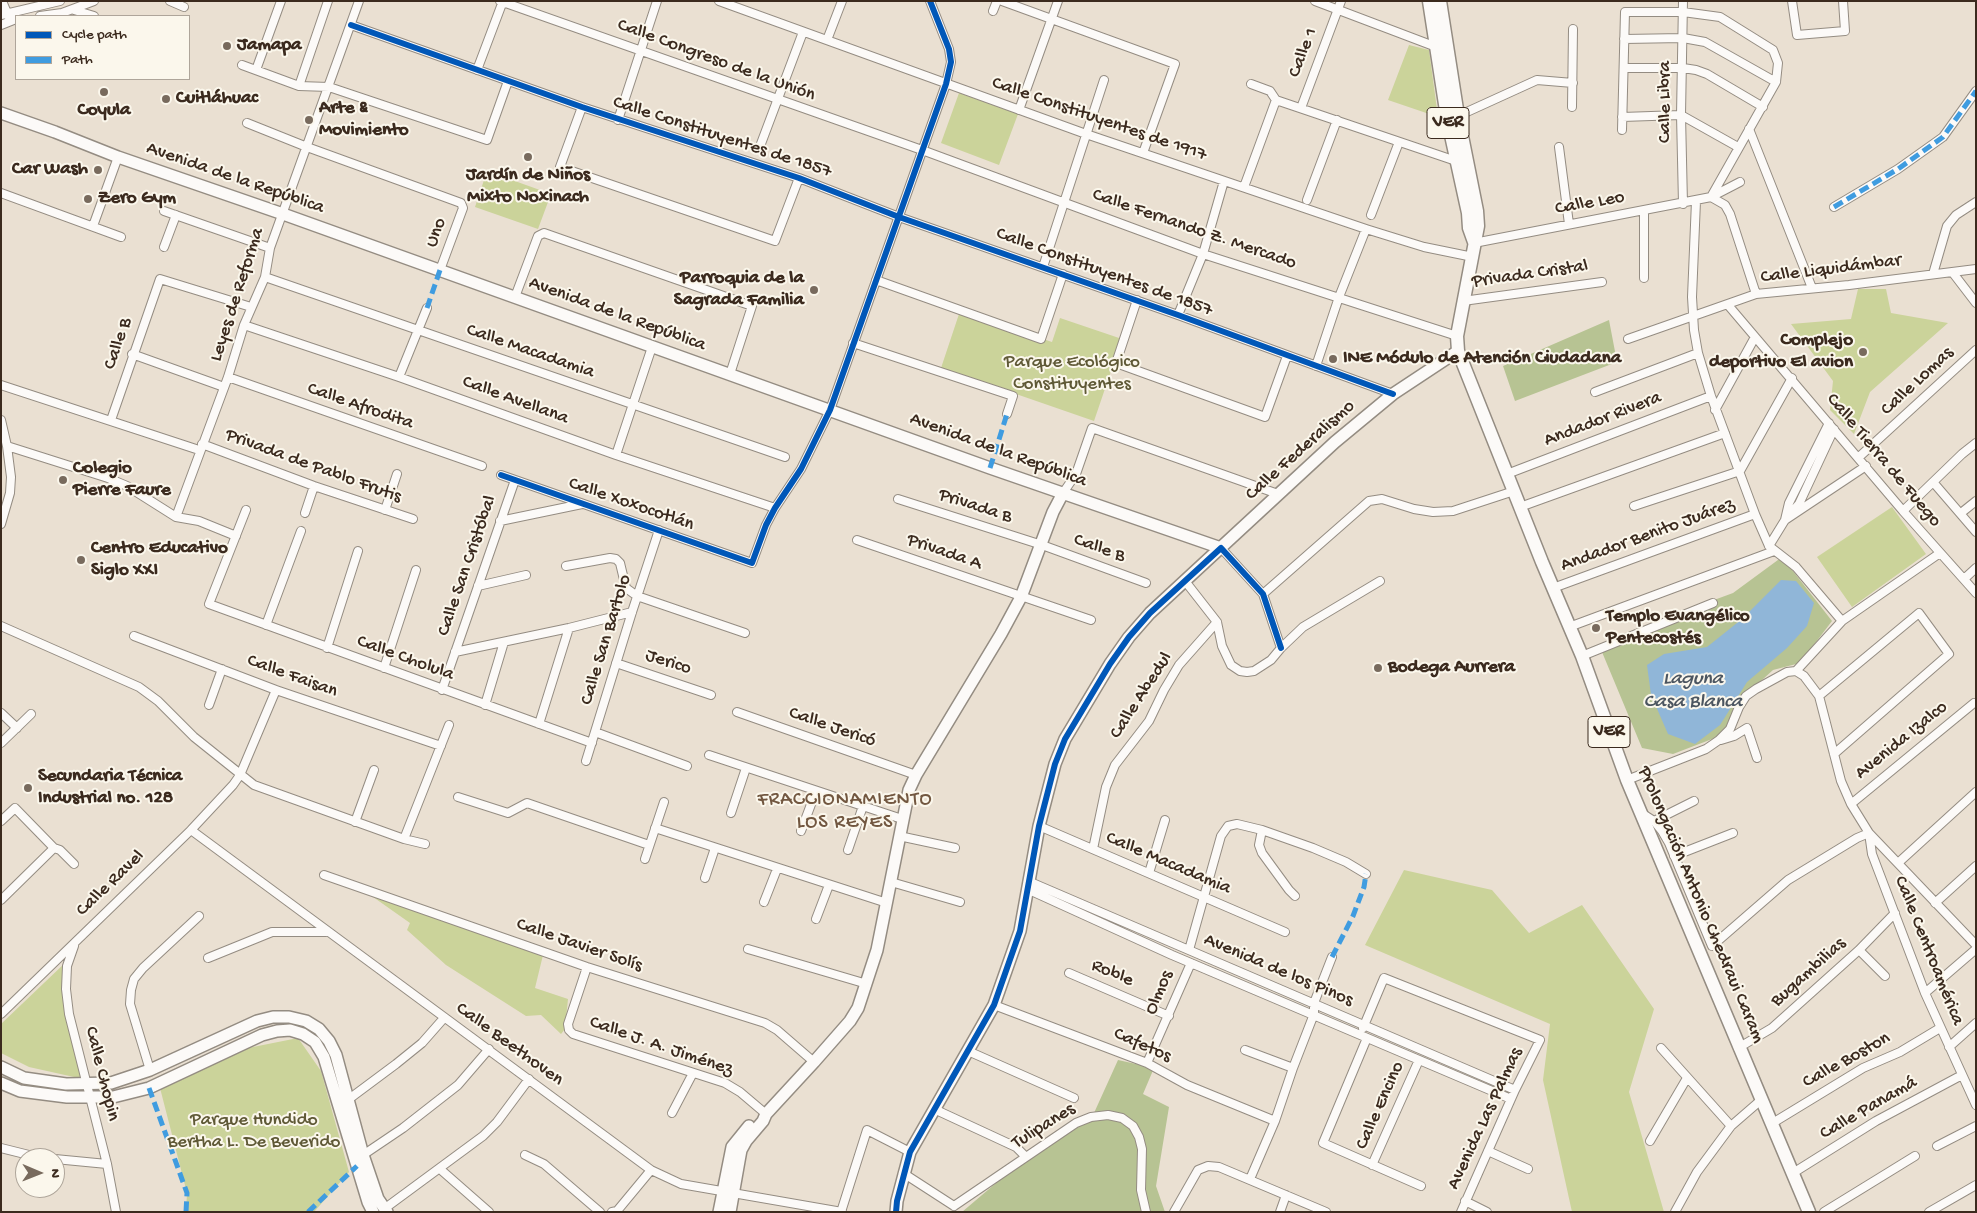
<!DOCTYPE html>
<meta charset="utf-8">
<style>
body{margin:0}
#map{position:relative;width:1977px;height:1213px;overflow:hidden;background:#eae0d2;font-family:"Gochi Hand",sans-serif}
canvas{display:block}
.frame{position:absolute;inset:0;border:2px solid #3b2a1e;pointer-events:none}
.legend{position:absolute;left:15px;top:15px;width:175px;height:65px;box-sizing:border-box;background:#fbf7ec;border:1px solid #aea59a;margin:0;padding:6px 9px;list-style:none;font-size:15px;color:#3b2a1e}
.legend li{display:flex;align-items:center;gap:10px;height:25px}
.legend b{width:25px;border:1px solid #aea59a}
.north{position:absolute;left:15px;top:1148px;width:50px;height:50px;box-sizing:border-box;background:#fbf7ec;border:1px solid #aea59a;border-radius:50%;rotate:91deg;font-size:14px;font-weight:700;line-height:20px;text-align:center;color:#3b2a1e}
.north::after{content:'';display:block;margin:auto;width:18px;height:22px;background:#786a5d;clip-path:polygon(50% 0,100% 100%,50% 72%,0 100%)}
</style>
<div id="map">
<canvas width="1977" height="1213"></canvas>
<div class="frame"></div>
<ul class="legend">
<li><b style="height:6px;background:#0057b8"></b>Cycle path</li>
<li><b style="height:6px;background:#3f9ce0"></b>Path</li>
</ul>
<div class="north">N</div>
</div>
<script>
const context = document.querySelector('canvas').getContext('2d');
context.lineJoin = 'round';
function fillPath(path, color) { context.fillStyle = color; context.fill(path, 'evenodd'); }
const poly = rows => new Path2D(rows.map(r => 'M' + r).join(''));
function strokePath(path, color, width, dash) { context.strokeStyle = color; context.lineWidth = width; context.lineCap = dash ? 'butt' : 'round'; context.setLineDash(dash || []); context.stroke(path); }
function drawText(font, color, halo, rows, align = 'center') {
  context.font = font + ' "Gochi Hand",sans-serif'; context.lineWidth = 4; context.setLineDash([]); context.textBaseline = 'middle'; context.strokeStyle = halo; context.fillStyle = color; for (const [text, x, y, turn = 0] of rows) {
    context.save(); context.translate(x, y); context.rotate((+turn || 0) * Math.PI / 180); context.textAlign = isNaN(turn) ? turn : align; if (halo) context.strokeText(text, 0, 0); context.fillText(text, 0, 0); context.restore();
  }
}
fillPath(poly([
 [1409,45,1429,50,1438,117,1388,100],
 [959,93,1018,114,999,165,941,143],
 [487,171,551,194,538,229,475,207],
 [1858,289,1886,289,1891,313,1948,323,1870,392,1854,434,1830,410,1833,381,1791,324,1851,319],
 [960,311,1052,342,1060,318,1122,339,1094,421,941,368],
 [1892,507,1926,554,1852,607,1817,557],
 [1404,870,1492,890,1529,933,1582,905,1654,1009,1629,1092,1664,1212,1572,1212,1543,1080,1550,1024,1365,945],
 [366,892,543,955,535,988,568,999,565,1029,561,1034,541,1015,526,1016,446,965,407,930,410,923],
 [66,962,67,977,83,1079,29,1067,1,1053,1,1024],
 [298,1038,321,1071,349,1172,314,1212,186,1212,187,1193,160,1088,233,1051]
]), '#cbd39a');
fillPath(poly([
 [1609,320,1617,362,1515,401,1503,366],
 [1782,557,1832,621,1800,663,1773,670,1751,690,1720,736,1673,754,1642,748,1602,652,1668,617,1733,593],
 [1118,1060,1154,1068,1143,1094,1169,1107,1156,1186,1165,1212,962,1212,1022,1161,1094,1113]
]), '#b7c393');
fillPath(poly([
 [1781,580,1796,581,1814,603,1807,626,1787,648,1747,682,1720,725,1695,744,1668,734,1651,695,1647,665,1664,654,1707,647,1742,619]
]), '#90b6d8');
const street = poly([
 [2,1,10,20],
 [170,1,184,7],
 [500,1,922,150,1203,254,1457,336],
 [719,1,1086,134,1366,229,1424,247,1473,257],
 [1002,1,1175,64,1143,153],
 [1315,1,1439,48],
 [1792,1,1797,35,1845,31,1843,1],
 [74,10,94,16],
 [993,11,997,1],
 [1,15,60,1],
 [40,16,62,13,94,1],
 [1,25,16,19],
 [351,25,582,107,799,178,899,217,1178,315,1393,394],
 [1624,39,1683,38,1705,42,1776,82],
 [827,40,842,1],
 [242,65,299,86,329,87,487,140,508,81],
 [1624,68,1683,68,1696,70,1707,74,1763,107],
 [256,70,281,1],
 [477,70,503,1],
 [1251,84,1270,91,1276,100],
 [299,86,328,1],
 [1276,100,1456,161],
 [582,107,560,167,775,241,799,178],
 [1572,107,1573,29],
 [1301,108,1341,1],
 [1019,110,1058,1],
 [1458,116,1537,80,1573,83],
 [1622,117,1681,115,1738,147],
 [618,120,657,1],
 [247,123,307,147,461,203,463,208,440,270],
 [1749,129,1812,288],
 [1622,130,1625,12,1683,12,1720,17,1773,50,1778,63,1776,82,1711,197],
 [1559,147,1569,224],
 [759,149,803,32],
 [1244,187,1276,100],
 [1,193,121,237],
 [1711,197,1725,205,1730,214,1756,294],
 [1307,200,1337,120],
 [1696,201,1692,297,1694,330,1698,353,1711,396,1755,514,1769,546,1796,567,1842,621],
 [1683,204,1681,115,1683,1],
 [1834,207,1898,169,1943,137,1976,91],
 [164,211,270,248],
 [1371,215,1399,142],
 [93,226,118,157],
 [1474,243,1711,197,1740,182],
 [164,247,176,215],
 [1043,267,1104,80],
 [1953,273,1976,303],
 [1933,274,1947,226,1956,215,1976,202],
 [265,277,785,457],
 [1644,278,1644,211],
 [876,280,1041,339,1063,274],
 [515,297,538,236,544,233,752,306,730,374],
 [1137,300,1116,363,1265,417,1287,356],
 [1463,301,1602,282],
 [1728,305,1903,511,1976,593],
 [1178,315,1203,254,1224,181],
 [244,325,399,377,616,455,775,508],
 [1628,339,1756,294,1849,285,1976,269],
 [853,343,1013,396,1007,414],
 [132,354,224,387],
 [1316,366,1339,297,1366,229],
 [228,377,482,466],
 [399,377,427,308],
 [1,385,199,450],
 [1595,392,1698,353],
 [1715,410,1755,337],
 [1,420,7,446,11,477,10,493,1,524],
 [111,420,160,279,251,307],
 [202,444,314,486,413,519],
 [7,446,108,478,127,486,176,517,199,521,236,536],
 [616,455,652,347],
 [1859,457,1976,350],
 [1507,474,1711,396],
 [501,475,752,563,766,525,775,508,801,469,830,410,946,84,951,62,949,49,930,1],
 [1933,482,1976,532],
 [1063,493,1076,474,1092,428,1278,494],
 [898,499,1042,545,1146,583],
 [1634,506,1740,471,1792,378],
 [1520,507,1725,433],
 [246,510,209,604,592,743],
 [385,510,397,474],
 [1903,511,1962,454,1976,443],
 [305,513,314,486],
 [1791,513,1799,504,1834,429],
 [1961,513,1976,501],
 [176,517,228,377,244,325,265,277,270,248,359,1],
 [1785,520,1789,503,1829,423],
 [500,521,582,504],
 [857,540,1091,620],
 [1769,546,1785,520,1866,466],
 [1221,548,1263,594,1281,648],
 [566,566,610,558,616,559,620,563,626,588,637,596,745,633],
 [1964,579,1976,568],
 [1185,581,1217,622,1222,646,1231,665,1240,671,1247,672,1254,671,1271,660,1281,648,1303,627,1380,581],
 [478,586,526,575],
 [1553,588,1755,514],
 [1263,594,1369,501,1382,499,1414,509,1433,512,1453,511,1514,491],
 [266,625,301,531],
 [1,626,139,687,158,701,194,737,254,785,404,839,425,844],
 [1569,627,1774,551],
 [134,636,276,690,441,746],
 [327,648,358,551],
 [455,652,569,628,632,612],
 [1582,656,1713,603],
 [616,663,711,695],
 [384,668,416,570],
 [1796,671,1804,676,1819,696,1841,781,1851,804,1869,833,1976,945],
 [442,690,515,480],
 [1819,696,1919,613,1949,654,1834,754],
 [209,705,222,669],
 [485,705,504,642],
 [737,712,916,775],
 [1,713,17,728],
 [539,724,569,628],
 [595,732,687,766],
 [1721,740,1734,736,1747,728,1757,758],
 [1,743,31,714],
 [709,755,902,819],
 [586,761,632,612,659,530],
 [1627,780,1706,749,1719,740,1730,729,1739,707,1746,696,1756,689,1787,672,1796,671,1842,621,1940,553],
 [458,797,508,813,527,803,649,845],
 [1851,804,1974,703],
 [731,813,746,768],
 [1643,814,1654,821,1662,831,1669,843,1712,946,1788,880,1857,838,1869,833,1872,854,1925,993,1976,1105],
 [1,821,15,808,54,848,60,850,74,864],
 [1654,821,1694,801],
 [355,822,374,770],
 [1039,826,1285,932],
 [655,828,887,903],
 [191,830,651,1170,681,1184,842,1212],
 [1262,830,1259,845,1262,853,1289,890,1295,896],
 [801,831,816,791],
 [899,836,955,848],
 [404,839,449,725],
 [1093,849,1106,787,1115,765,1149,721,1164,690,1179,665,1217,622],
 [848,850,863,806],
 [1674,856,1733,833],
 [645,859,664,802],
 [1898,863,1976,792],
 [1149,873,1165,820],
 [324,875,587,967,765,1023,777,1030,814,1062],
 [705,878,715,848],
 [1028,881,1515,1090],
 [891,882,960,902],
 [1027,889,1172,955,1511,1099],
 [1,900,54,848],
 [764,902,777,869],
 [1935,903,1976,866],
 [816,919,829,885],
 [74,946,67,966,66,989,69,1014,107,1164,116,1212],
 [748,949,867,984],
 [1189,950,1221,836,1228,826,1237,824,1262,830,1313,848,1346,862,1366,874],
 [1859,950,1885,976],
 [208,958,272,932,326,932],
 [587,967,568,1024,569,1030,573,1034,725,1083,740,1092,766,1114],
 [1069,973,1169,1016],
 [1925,993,1976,949],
 [994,1005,1147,1063,1187,1085,1275,1121],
 [1,1014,191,830,233,785,240,775,276,690],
 [1363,1028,1384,978,1540,1040,1515,1090,1461,1212],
 [1367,1038,1323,1143,1421,1186],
 [1949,1047,1976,1023],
 [1661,1048,1731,1126],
 [1738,1048,1772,1028,1859,950,1895,913],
 [1245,1050,1293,1068],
 [968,1051,1074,1098],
 [1147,1063,1191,963],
 [150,1070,130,1004,131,990,134,979,143,968,199,916],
 [349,1099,396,1064,422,1043,444,1018],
 [934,1109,1016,1147,1026,1157],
 [672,1113,693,1073],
 [1771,1124,1863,1068,1900,1052,1940,1028],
 [1650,1141,1687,1078],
 [1937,1146,1976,1126],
 [1,1148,41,1158],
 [1488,1151,1528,1169],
 [363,1155,403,1128,458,1085,489,1049],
 [525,1155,544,1164,600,1212],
 [55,1159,107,1164],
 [1372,1165,1419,1060],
 [440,1169,489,1212],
 [903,1173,954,1206],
 [1793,1173,1876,1121,1962,1075],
 [1250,1179,1275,1121,1293,1068,1314,1014,1314,1003,1332,957],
 [1465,1201,1487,1212],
 [954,1206,1076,1123,1091,1117,1108,1115,1122,1118,1133,1126,1139,1137,1142,1149,1141,1190,1146,1212],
 [384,1209,483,1136,497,1122,529,1079],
 [612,1212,617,1211,651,1170],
 [841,1212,867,1130,910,1152],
 [1174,1212,1198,1170,1208,1166,1219,1167,1326,1212],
 [1280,1212,1286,1195],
 [1675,1212,1697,1172,1731,1126,1761,1100],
 [1824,1212,1915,1156],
 [1929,1212,1976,1185]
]);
const secondary = poly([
 [1,113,55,132,118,157,283,214,990,468,1221,548],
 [1,1067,24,1078,66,1084,111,1083,150,1070,257,1021,273,1017,289,1017,306,1021,319,1029,329,1041,336,1055,363,1155,378,1199,387,1212],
 [1,1083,20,1091,67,1097,113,1097,149,1088,262,1035,277,1031,290,1030,303,1034,315,1042,324,1057,368,1202,373,1212],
 [719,1212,732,1147,749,1126],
 [730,1212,739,1161,741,1150,746,1141,763,1121,766,1114,814,1062,850,1021,858,1008,877,950,909,790,916,775,1001,634,1021,597,1053,512,1063,493],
 [896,1212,897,1201,910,1152,994,1005,1020,931,1039,826,1055,764,1065,739,1110,664,1129,637,1150,613,1335,442,1393,394,1458,351]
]);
const primary = poly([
 [1429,1,1447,117,1468,213,1469,228,1474,242],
 [1440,1,1458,116,1477,211,1478,226,1457,336,1458,351,1542,562,1582,656,1627,780,1809,1212]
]);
strokePath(street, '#948c82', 10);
strokePath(secondary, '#948c82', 14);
strokePath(primary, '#948c82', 15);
strokePath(street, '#fcfaf8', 8);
strokePath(secondary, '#fcfaf8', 11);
strokePath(primary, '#fcfaf8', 12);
strokePath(poly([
 [1834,207,1898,169,1943,137,1976,91],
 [427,308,440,270],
 [990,468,1007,414],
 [1332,957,1353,916,1364,887,1366,874],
 [149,1088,187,1193,186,1212],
 [308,1212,357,1166]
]), '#3f9ce0', 5, [10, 5]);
strokePath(poly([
 [351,25,582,107,799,178,899,217,1178,315,1393,394],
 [501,475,752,563,766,525,775,508,801,469,830,410,946,84,951,62,949,49,930,1],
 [896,1212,897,1201,910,1152,994,1005,1020,931,1039,826,1055,764,1065,739,1110,664,1129,637,1150,613,1221,548,1263,594,1281,648]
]), '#0057b8', 6);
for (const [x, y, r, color] of [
 [227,46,5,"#786a5d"],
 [104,92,5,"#786a5d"],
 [166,99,5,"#786a5d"],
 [309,120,5,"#786a5d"],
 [528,157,5,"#786a5d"],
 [98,170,5,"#786a5d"],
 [88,199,5,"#786a5d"],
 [814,290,5,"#786a5d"],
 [1863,352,5,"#786a5d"],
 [1333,359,5,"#786a5d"],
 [63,480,5,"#786a5d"],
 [81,560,5,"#786a5d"],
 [1596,628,5,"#786a5d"],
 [1378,668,5,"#786a5d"],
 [28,788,5,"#786a5d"]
]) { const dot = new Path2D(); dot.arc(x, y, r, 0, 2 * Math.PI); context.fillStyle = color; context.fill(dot); strokePath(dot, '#fbf7ec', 2); }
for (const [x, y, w] of [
 [1448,123,42],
 [1609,732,42]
]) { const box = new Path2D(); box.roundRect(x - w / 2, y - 15.5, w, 31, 4); context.fillStyle = '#fbf7ec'; context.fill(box); strokePath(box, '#3b2a1e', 1); }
drawText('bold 18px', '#3b2a1e', null, [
 ["VER",1448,123],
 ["VER",1609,732]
]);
drawText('bold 19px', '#3b2a1e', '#fbf7ec', [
 ["Jamapa",237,46],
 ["Cuitláhuac",176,99],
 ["Arte &",319,109],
 ["Movimiento",319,131],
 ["Coyula",104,111,"center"],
 ["Car Wash",88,170,"right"],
 ["Jardín de Niños",528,176,"center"],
 ["Mixto Noxinach",528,198,"center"],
 ["Zero Gym",98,199],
 ["Parroquia de la",804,279,"right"],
 ["Sagrada Familia",804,301,"right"],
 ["Complejo",1853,341,"right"],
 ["deportivo El avion",1853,363,"right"],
 ["INE Módulo de Atención Ciudadana",1343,359],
 ["Colegio",73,469],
 ["Pierre Faure",73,491],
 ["Centro Educativo",91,549],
 ["Siglo XXI",91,571],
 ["Templo Evangélico",1606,617],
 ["Pentecostés",1606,639],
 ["Bodega Aurrera",1388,668],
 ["Secundaria Técnica",38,777],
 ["Industrial no. 128",38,799]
], 'left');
drawText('19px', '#3b2a1e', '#fbf7ec', [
 ["Calle 1",1304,53,-69],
 ["Calle Congreso de la Unión",716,61,20],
 ["Calle Libra",1666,102,-90],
 ["Calle Constituyentes de 1917",1099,120,19],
 ["Calle Constituyentes de 1857",722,138,18],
 ["Avenida de la República",235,179,19],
 ["Calle Leo",1590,204,-10],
 ["Calle Fernando Z. Mercado",1194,230,19],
 ["Uno",437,233,-70],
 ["Calle Liquidámbar",1831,270,-7],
 ["Calle Constituyentes de 1857",1104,273,20],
 ["Privada Cristal",1530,275,-8],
 ["Leyes de Reforma",238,295,-72],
 ["Avenida de la República",617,315,20],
 ["Calle B",119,344,-71],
 ["Calle Macadamia",530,352,19],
 ["Calle Lomas",1918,382,-43],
 ["Calle Avellana",515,401,20],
 ["Calle Afrodita",360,407,19],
 ["Andador Rivera",1603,420,-21],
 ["Avenida de la República",998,451,20],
 ["Calle Federalismo",1301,451,-42],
 ["Calle Tierra de Fuego",1883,461,50],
 ["Privada de Pablo Frutis",313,467,20],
 ["Calle Xoxocotlán",631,505,19],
 ["Privada B",975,507,18],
 ["Andador Benito Juárez",1648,536,-20],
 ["Calle B",1099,549,20],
 ["Privada A",944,553,19],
 ["Calle San Cristóbal",468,566,-71],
 ["Calle San Bartolo",607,640,-73],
 ["Calle Cholula",405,659,20],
 ["Jerico",668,663,18],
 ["Calle Faisan",292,677,20],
 ["Calle Abedul",1142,696,-57],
 ["Calle Jericó",832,728,19],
 ["Avenida Izalco",1902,741,-39],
 ["Calle Macadamia",1168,864,23],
 ["Calle Ravel",111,884,-44],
 ["Prolongación Antonio Chedraui Caram",1700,905,67],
 ["Calle Javier Solís",579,946,19],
 ["Calle Centroamérica",1928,951,68],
 ["Avenida de los Pinos",1278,971,23],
 ["Bugambilias",1809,973,-42],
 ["Roble",1112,974,23],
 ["Olmos",1160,993,-67],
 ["Calle Beethoven",509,1045,36],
 ["Cafetos",1142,1046,24],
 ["Calle J. A. Jiménez",661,1047,19],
 ["Calle Boston",1847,1061,-29],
 ["Calle Chopin",101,1074,76],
 ["Calle Encino",1381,1106,-66],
 ["Calle Panamá",1869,1109,-30],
 ["Avenida Las Palmas",1486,1119,-65],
 ["Tulipanes",1044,1127,-32]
]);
drawText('19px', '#5f5936', '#fbf7ec', [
 ["Parque Ecológico",1072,363],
 ["Constituyentes",1072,385],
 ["Parque Hundido",254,1121],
 ["Bertha L. De Beverido",254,1143]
]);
drawText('italic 20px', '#4b5560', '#fbf7ec', [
 ["Laguna",1693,680],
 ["Casa Blanca",1693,703]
]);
context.letterSpacing = '1px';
drawText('20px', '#725740', '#fbf7ec', [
 ["FRACCIONAMIENTO",845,801],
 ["LOS REYES",845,824]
]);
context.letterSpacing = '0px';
</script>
